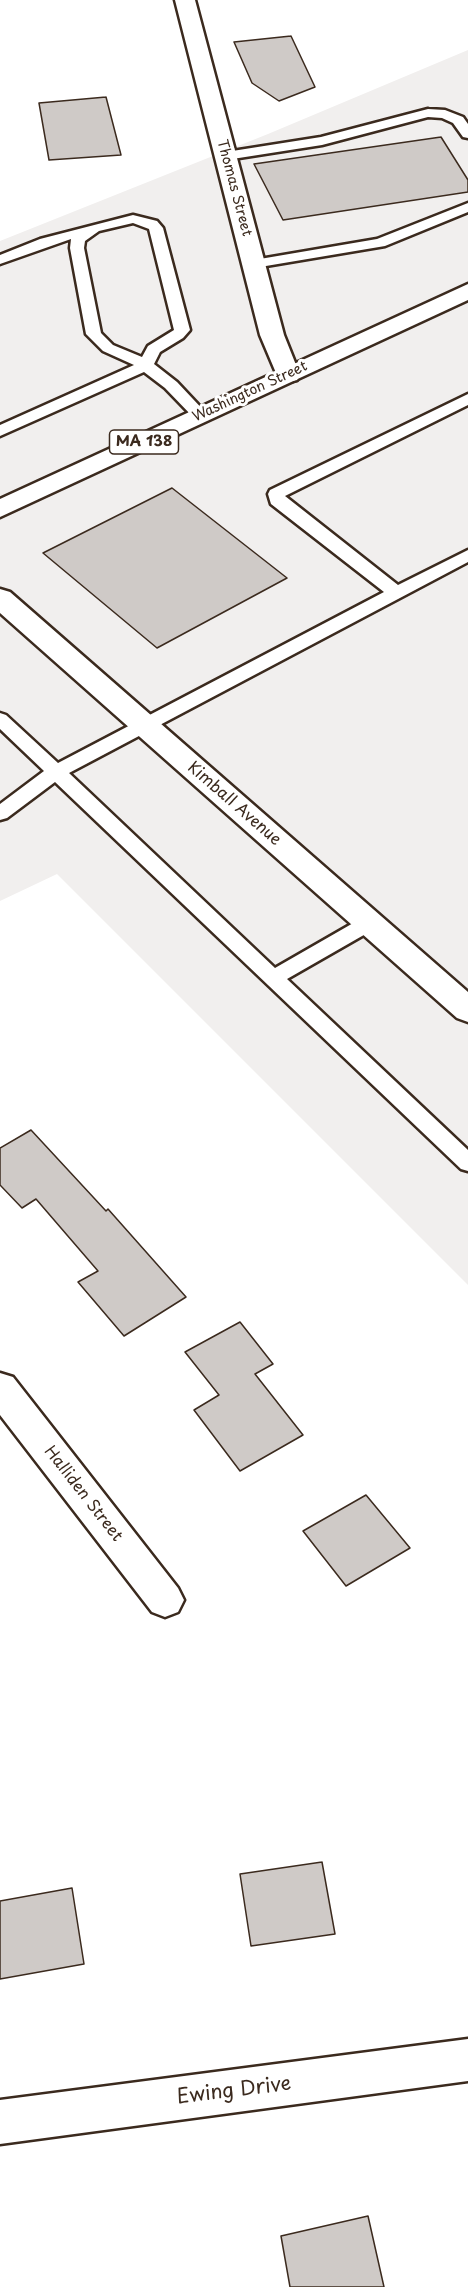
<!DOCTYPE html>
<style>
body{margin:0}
canvas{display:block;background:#fff}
</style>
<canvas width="468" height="2287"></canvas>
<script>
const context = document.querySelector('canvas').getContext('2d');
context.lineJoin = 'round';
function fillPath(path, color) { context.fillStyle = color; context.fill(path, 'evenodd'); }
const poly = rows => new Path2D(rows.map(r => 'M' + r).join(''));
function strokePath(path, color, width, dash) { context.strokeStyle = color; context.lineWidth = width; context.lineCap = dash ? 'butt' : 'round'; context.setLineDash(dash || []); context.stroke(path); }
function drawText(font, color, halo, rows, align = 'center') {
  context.font = font + ' "Playpen Sans",sans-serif'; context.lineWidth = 6; context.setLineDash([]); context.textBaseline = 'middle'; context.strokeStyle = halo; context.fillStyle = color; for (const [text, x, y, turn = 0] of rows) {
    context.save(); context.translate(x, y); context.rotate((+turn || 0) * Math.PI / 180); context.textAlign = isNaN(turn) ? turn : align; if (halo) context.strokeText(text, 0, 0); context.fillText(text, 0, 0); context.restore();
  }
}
fillPath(poly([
 [468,50,468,1285,57,874,0,901,0,241,268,134]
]), '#f1efee');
const building = poly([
 [291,36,315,87,279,101,252,83,234,42,291,36],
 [106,97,121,155,49,160,39,103,106,97],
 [441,137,468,180,468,192,283,220,254,164,441,137],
 [172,488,287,578,157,648,43,553,172,488],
 [31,1130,106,1211,108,1209,186,1297,124,1336,78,1282,98,1271,36,1199,22,1208,0,1185,0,1148,31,1130],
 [240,1322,273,1364,255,1374,303,1435,240,1471,194,1410,219,1395,185,1352,240,1322],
 [366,1495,410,1548,346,1586,303,1531,366,1495],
 [322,1862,335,1934,251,1946,240,1874,322,1862],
 [72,1888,84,1964,0,1979,0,1901,72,1888],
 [368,2216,384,2287,290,2287,281,2236,368,2216]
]);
fillPath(building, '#cfcac7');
strokePath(building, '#3b2a1e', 1.5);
const service = poly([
 [428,109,445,110,463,117,468,124,468,138,463,137,453,123,442,118,428,117,322,145,226,160,219,156,226,152,321,137,428,109],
 [468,203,468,212,385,246,254,268,247,264,254,260,377,239,468,203],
 [133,215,157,221,163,228,190,330,183,338,160,352,154,364,177,382,208,415,200,420,194,418,165,388,144,372,0,436,0,425,134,365,103,351,86,334,70,248,71,239,0,264,0,255,40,239,133,215],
 [133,223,149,229,174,330,148,346,142,357,113,345,101,333,84,248,85,241,99,231,133,223],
 [468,394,468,405,285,496,398,585,468,550,468,562,69,773,275,968,362,918,369,916,376,918,379,923,376,928,287,979,468,1150,468,1171,461,1169,55,782,7,818,0,820,0,804,44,771,0,729,0,713,6,715,58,763,384,592,271,504,268,494,270,490,468,394]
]);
const minor = poly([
 [175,0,195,0,284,335,300,375,297,380,288,382,279,380,260,335,175,0],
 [0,589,10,592,468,992,468,1022,457,1018,0,613,0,589],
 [0,1373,13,1377,178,1588,184,1600,178,1612,165,1617,152,1612,0,1415,0,1373],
 [468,2039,468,2081,0,2144,0,2100,468,2039]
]);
const primary = poly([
 [468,284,468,300,0,517,0,499,468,284]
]);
strokePath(service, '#3b2a1e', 5);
strokePath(minor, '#3b2a1e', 5);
strokePath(primary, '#3b2a1e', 5);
fillPath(service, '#fff');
fillPath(minor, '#fff');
fillPath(primary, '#fff');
drawText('14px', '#3b2a1e', '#fff', [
 ["Thomas Street",234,188,75],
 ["Washington Street",250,392,-25]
]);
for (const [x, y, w] of [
 [144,442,69]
]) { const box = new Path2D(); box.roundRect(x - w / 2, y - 12, w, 24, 4.5); context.fillStyle = '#fff'; context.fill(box); strokePath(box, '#3b2a1e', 1.5); }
drawText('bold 15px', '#3b2a1e', null, [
 ["MA 138",144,442]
]);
drawText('16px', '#3b2a1e', '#fff', [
 ["Kimball Avenue",234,804,41],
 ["Halliden Street",83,1494,52]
]);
drawText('20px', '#3b2a1e', '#fff', [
 ["Ewing Drive",234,2091,-7]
]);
</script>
